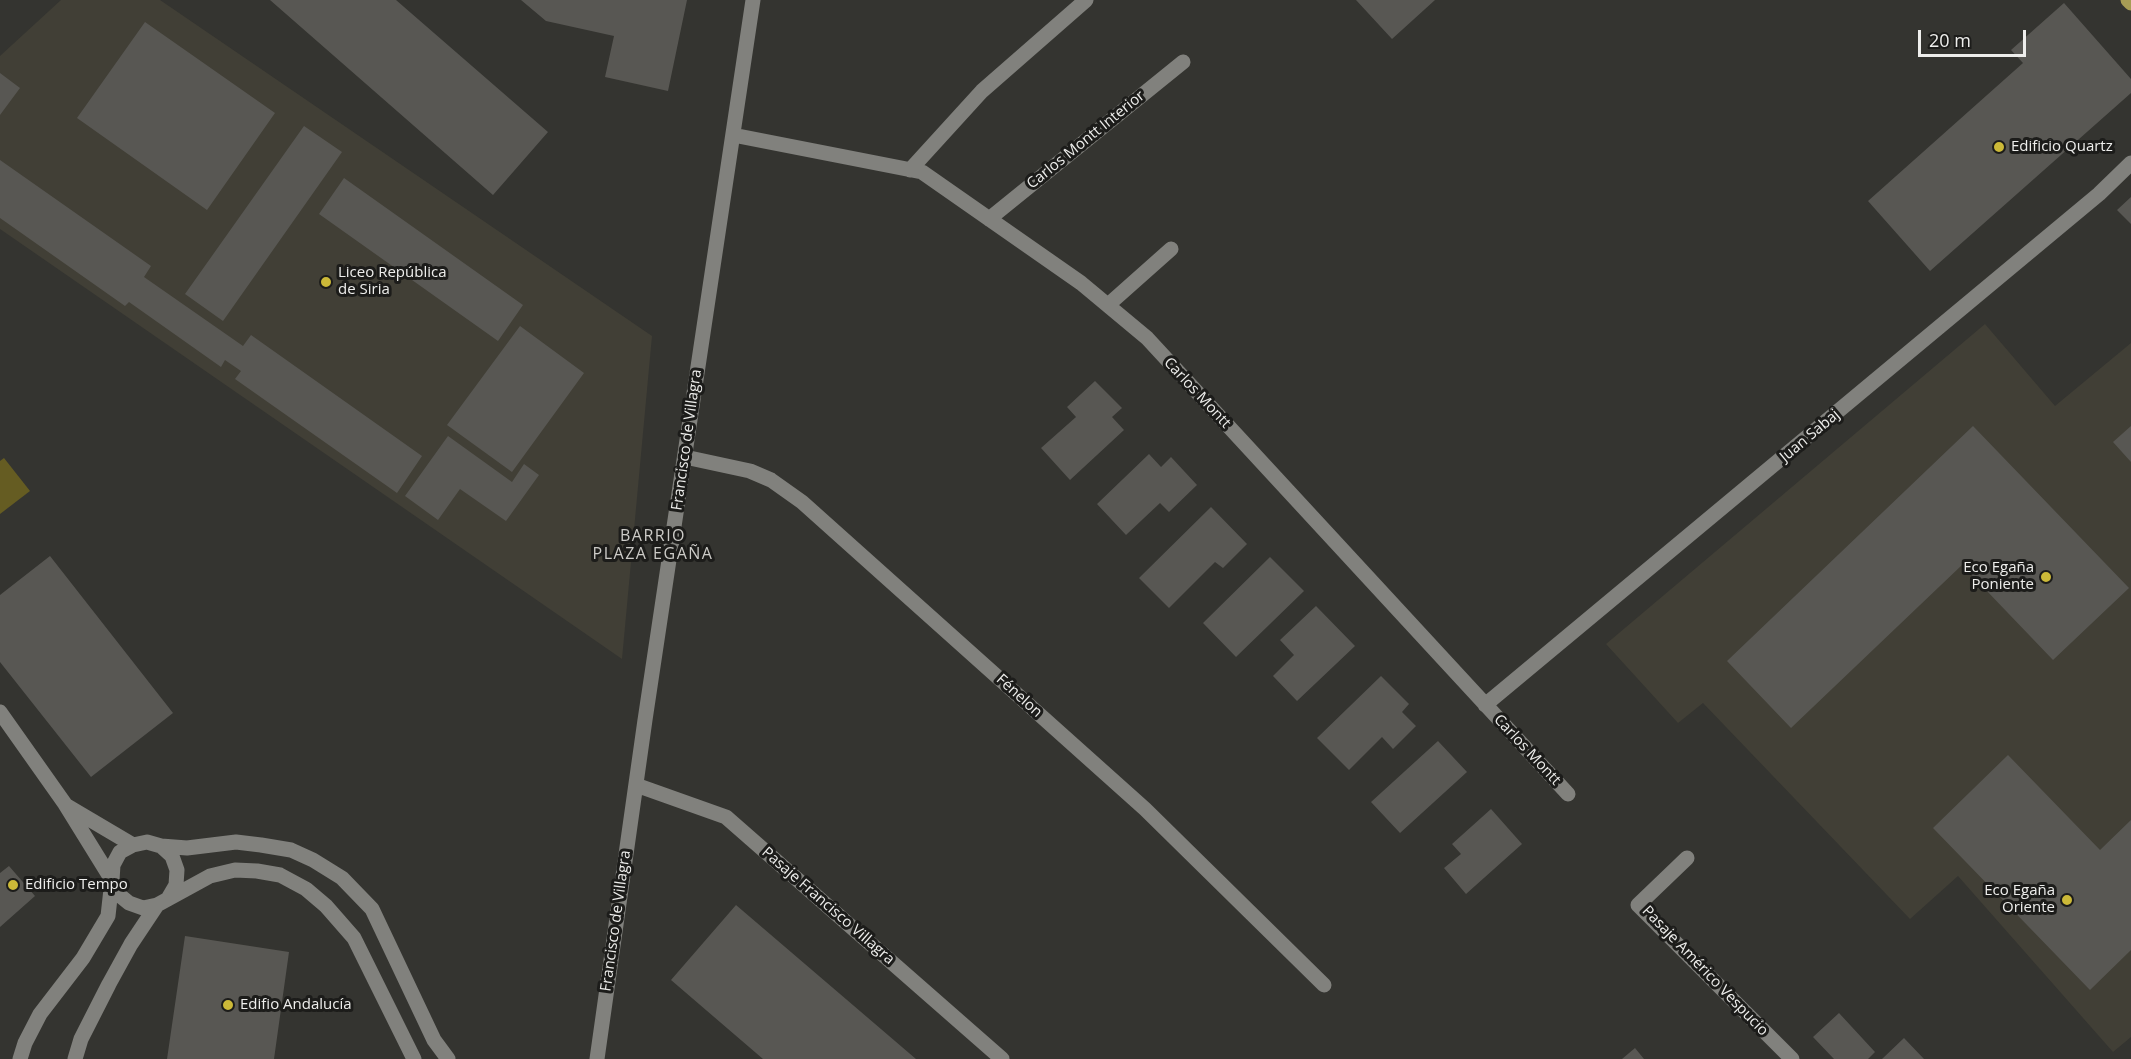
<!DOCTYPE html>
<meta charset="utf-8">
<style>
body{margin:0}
#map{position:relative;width:2131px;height:1059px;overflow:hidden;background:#343430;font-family:"Open Sans",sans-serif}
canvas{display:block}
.scale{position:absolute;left:1918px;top:30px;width:108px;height:27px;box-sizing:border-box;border:3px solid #eeeeec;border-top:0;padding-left:8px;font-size:18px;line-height:21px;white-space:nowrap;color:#eeeeec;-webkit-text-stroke:4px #1c1c1a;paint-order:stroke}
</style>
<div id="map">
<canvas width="2131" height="1059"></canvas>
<div class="scale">20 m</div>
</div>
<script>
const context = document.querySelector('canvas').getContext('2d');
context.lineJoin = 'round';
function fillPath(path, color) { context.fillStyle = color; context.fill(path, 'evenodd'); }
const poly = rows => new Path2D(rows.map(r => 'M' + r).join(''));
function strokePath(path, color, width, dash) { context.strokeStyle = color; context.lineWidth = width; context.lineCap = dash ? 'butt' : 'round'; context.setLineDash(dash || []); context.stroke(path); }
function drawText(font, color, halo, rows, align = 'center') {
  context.font = font + ' "Open Sans",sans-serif'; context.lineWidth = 6; context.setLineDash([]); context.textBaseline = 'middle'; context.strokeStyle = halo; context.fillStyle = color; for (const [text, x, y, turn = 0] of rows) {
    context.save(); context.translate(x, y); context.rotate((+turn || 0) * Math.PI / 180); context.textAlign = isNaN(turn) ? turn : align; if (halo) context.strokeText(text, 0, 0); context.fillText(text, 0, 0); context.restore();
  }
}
fillPath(poly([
 [61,0,160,0,652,336,622,659,0,229,0,56],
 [1985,324,2055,406,2131,343,2131,1037,2113,1052,1958,876,1910,919,1703,703,1678,723,1606,644]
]), '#413f36');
fillPath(poly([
 [4,458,30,491,0,514,0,461]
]), '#655c22');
fillPath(poly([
 [270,0,396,0,548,132,493,195],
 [521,0,687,0,668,91,605,77,614,36,546,21],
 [1356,0,1435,0,1392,39],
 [2064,3,2131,79,2131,93,1930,271,1868,201,2023,63,2011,50],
 [145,22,275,113,207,210,77,118],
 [0,73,20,88,0,115],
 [304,126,342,152,223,321,185,294],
 [0,160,151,266,144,277,243,346,251,335,422,456,397,493,235,379,241,371,225,360,221,367,129,302,125,306,0,218],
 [344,178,523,305,498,341,319,214],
 [2131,197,2131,224,2117,210],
 [520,326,584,373,512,472,447,425],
 [1095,381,1122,408,1112,417,1124,430,1070,480,1041,448,1076,417,1067,407],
 [1973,426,2129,588,2053,660,1962,565,1791,728,1727,661],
 [2131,426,2131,462,2113,442],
 [448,436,512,482,524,464,539,475,506,521,460,489,438,520,405,496],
 [1149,454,1161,467,1171,457,1197,485,1169,512,1160,503,1126,535,1097,504],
 [1211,507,1247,544,1223,568,1215,562,1169,608,1139,578],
 [50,556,173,713,91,777,0,662,0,595],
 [1270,557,1304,591,1236,657,1203,623],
 [1316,606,1355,646,1297,701,1273,676,1294,655,1280,640],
 [1381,676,1409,704,1402,712,1416,726,1393,749,1382,737,1349,770,1317,738],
 [1438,741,1467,772,1400,833,1371,802],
 [2008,755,2100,850,2131,820,2131,950,2090,990,1933,828],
 [1491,809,1522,844,1466,894,1444,868,1461,854,1452,844],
 [9,866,35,896,0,927,0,873],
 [736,905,916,1059,763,1059,671,980],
 [185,936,289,952,274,1059,167,1059],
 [1839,1013,1875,1052,1868,1059,1834,1059,1813,1037],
 [1904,1038,1924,1059,1882,1059],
 [1635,1048,1644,1059,1622,1059]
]), '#585753');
strokePath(poly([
 [733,135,922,172,1081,283,1147,338,1568,794],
 [910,170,982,91,1086,0],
 [989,219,1183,62],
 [1108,305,1171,249],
 [685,457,750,471,771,480,802,502,1145,809,1324,985],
 [1485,705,2099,194,2131,163],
 [0,712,65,804,112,880,108,916,83,958,40,1014,25,1043,20,1059],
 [636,785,726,817,1002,1059],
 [67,806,133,845],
 [161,846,187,848,236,842,261,845,291,850,313,860,342,878,372,909,434,1040,448,1059],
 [1687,858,1638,905,1792,1059],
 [169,897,176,885,177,870,172,856,161,846,147,842,133,845,120,852,113,865,112,880,118,894,129,903,143,908,157,905,210,876,235,870,257,871,280,875,306,889,326,906,354,938,414,1059],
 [75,1059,81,1039,109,984,131,944,157,905],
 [597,1059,645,720,753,0]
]), '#81817d', 15);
strokePath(poly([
 [2128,0,2131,3]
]), '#a79d55', 15);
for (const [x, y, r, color] of [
 [1999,147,6,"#ccb938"],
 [326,282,6,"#ccb938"],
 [2046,577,6,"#ccb938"],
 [13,885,6,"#ccb938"],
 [2067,900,6,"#ccb938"],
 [228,1005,6,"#ccb938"]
]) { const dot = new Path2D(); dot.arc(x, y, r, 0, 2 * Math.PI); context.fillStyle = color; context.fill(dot); strokePath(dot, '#1c1c1a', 2); }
drawText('15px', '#eeeeec', '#1c1c1a', [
 ["Carlos Montt Interior",1086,140,-39],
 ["Carlos Montt",1197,393,47],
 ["Juan Sabaj",1810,436,-40],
 ["Francisco de Villagra",687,440,-82],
 ["Fénelon",1019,696,42],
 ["Carlos Montt",1527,750,47],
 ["Pasaje Francisco Villagra",828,906,41],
 ["Francisco de Villagra",616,921,-82],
 ["Pasaje Américo Vespucio",1705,971,46]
]);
drawText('15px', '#eeeeec', '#1c1c1a', [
 ["Edificio Quartz",2011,147],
 ["Liceo República",338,273],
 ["de Siria",338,290],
 ["Eco Egaña",2034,568,"right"],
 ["Poniente",2034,585,"right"],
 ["Edificio Tempo",25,885],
 ["Eco Egaña",2055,891,"right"],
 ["Oriente",2055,908,"right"],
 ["Edifio Andalucía",240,1005]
], 'left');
context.letterSpacing = '1.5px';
drawText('16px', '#cccbc7', '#1c1c1a', [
 ["BARRIO",653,536],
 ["PLAZA EGAÑA",653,554]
]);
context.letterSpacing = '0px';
</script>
